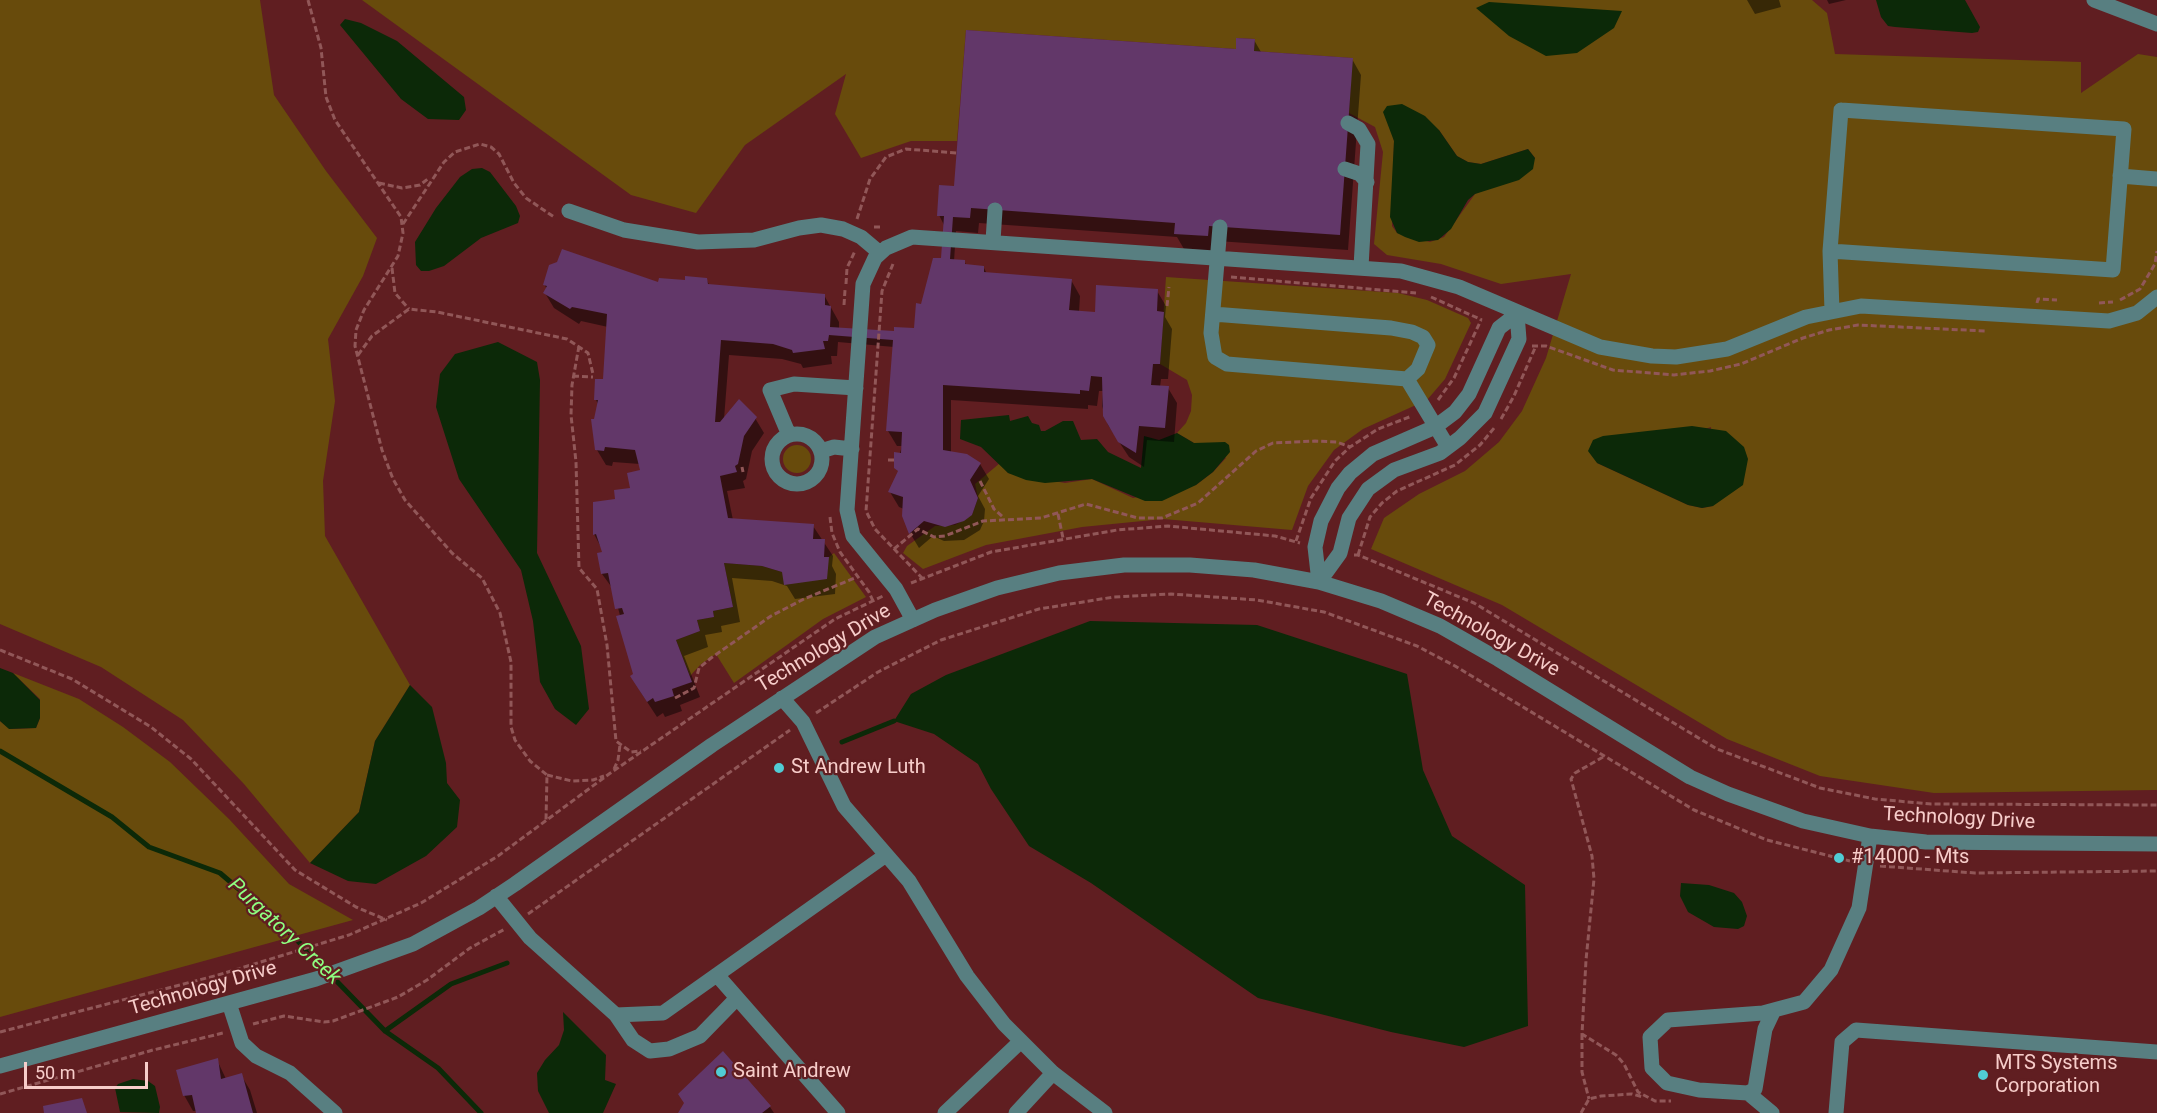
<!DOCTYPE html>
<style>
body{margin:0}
#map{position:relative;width:2157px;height:1113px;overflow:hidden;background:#601e21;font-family:Roboto,sans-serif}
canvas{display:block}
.scale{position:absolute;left:24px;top:1062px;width:124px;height:27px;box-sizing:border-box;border:3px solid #f7cdca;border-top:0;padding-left:8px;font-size:18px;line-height:21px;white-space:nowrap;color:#f7cdca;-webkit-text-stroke:4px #601e21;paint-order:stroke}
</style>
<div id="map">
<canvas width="2157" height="1113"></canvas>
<div class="scale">50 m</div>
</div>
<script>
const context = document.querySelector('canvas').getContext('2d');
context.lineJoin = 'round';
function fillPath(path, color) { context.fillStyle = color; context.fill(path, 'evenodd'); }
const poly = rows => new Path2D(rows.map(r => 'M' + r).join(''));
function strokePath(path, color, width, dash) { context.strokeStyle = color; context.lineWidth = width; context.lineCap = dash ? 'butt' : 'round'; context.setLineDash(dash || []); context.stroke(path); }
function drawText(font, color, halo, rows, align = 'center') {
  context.font = font + ' Roboto,sans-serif'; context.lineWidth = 4.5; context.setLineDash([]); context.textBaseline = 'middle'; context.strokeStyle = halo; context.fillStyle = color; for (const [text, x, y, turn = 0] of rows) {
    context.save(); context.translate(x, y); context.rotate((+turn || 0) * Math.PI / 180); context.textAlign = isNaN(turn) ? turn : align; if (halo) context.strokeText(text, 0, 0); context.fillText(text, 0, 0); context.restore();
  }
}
fillPath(poly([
 [0,0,260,0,274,95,326,171,377,238,363,276,328,339,335,401,323,481,325,536,410,685,375,741,359,812,310,863,244,784,183,720,101,667,0,624],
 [362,0,1812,0,1827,13,1835,54,2081,62,2081,93,2138,54,2157,57,2157,790,1934,793,1820,776,1727,739,1502,605,1371,549,1384,518,1419,494,1465,471,1499,442,1522,411,1546,358,1571,274,1501,284,1441,264,1387,255,1374,244,1383,152,1375,127,1349,113,1352,58,1254,51,1255,39,1237,38,1236,49,966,30,957,141,911,141,861,158,835,114,846,74,745,145,696,213,631,195],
 [1391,128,1439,130,1457,156,1468,162,1481,164,1528,149,1535,158,1475,194,1444,237,1430,242,1397,233,1392,226,1394,141],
 [1711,427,1713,506,1702,508,1688,505,1597,463],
 [1166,277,1398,293,1427,300,1468,318,1471,323,1445,379,1427,400,1363,429,1334,450,1308,486,1292,530,1163,519,1082,527,986,545,923,569,903,553,907,546,935,526,955,525,972,515,978,498,975,484,1000,463,1008,473,1065,483,1092,479,1133,498,1196,485,1213,472,1226,458,1205,443,1194,443,1177,433,1186,423,1191,411,1192,395,1187,380,1160,364],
 '783 459a14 14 0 1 1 28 0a14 14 0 1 1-28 0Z',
 [834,553,866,597,823,619,734,683,716,654,701,664,690,676,676,640,700,631,697,620,714,617,713,611,733,607,724,563,762,566,782,572,829,557],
 [13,673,79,699,123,727,170,762,229,819,289,884,353,920,0,1017,0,721,10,729,36,728,40,718,40,699]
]), '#684b0c');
fillPath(poly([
 [1876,0,1965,0,1980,27,1978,32,1972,33,1895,27,1888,26,1881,17],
 [1489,2,1622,11,1614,28,1577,53,1546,56,1509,36,1476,8],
 [345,19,361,23,397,41,464,97,466,110,459,120,428,119,401,99,340,25],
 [1402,104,1425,116,1439,130,1457,156,1468,162,1481,164,1528,149,1535,158,1533,169,1519,180,1475,194,1468,200,1451,229,1438,240,1419,242,1405,237,1397,233,1390,217,1394,141,1383,112,1387,106],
 [482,168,490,172,516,206,520,216,518,223,481,238,444,266,429,271,421,271,416,265,415,242,436,208,460,177,472,169],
 [498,342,537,362,540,380,537,553,581,646,589,709,576,725,555,709,540,682,533,621,521,570,459,479,436,407,440,374,455,354],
 [1009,415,1010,421,1028,416,1032,423,1039,425,1041,431,1045,431,1063,421,1073,421,1081,440,1097,439,1108,452,1141,468,1144,436,1159,440,1177,433,1194,443,1225,442,1229,445,1230,452,1213,472,1196,485,1162,501,1145,501,1092,479,1045,483,1026,480,1008,473,981,447,960,439,961,420],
 [1692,426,1726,431,1744,447,1748,459,1743,485,1713,506,1702,508,1688,505,1597,463,1588,451,1593,440,1603,436],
 [1090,621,1257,625,1407,674,1423,770,1452,836,1525,885,1528,1026,1464,1047,1391,1032,1258,998,1091,883,1029,846,991,789,978,764,934,734,894,721,911,694,946,675],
 [0,668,13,673,40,700,40,718,36,728,9,729,0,721],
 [410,685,432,707,446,763,447,783,460,800,457,827,426,856,376,884,348,881,310,863,359,812,375,741],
 [1681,883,1709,885,1734,893,1742,902,1747,916,1744,926,1738,929,1714,927,1688,912,1680,896],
 [563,1012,606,1055,605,1080,616,1084,603,1113,549,1113,538,1091,537,1073,545,1060,559,1045,564,1030],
 [133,1079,148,1081,155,1086,160,1107,159,1113,120,1112,115,1088,118,1084]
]), '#0c2908');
fillPath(poly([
 [1747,0,1779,0,1781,7,1755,14],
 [1827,0,1846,0,1829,4],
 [1254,40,1261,52,1352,59,1361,75,1348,250,1217,241,1216,251,1184,249,1177,237,979,223,978,233,956,231,954,261,964,261,967,266,984,268,987,274,1071,280,1080,296,1079,312,1096,313,1157,291,1166,306,1165,317,1172,329,1168,379,1161,379,1160,387,1168,388,1177,403,1174,442,1147,440,1144,467,1129,457,1108,425,1102,406,1103,391,1099,391,1097,406,1088,405,1088,409,951,400,951,453,967,455,980,464,989,479,978,496,985,509,984,521,980,530,964,540,944,541,933,536,919,548,910,533,904,509,899,507,890,492,899,473,896,467,902,446,897,446,888,431,894,347,838,342,837,356,831,356,832,364,803,368,801,364,782,359,729,355,724,419,755,418,764,433,752,451,746,479,743,481,745,488,727,491,733,520,813,526,833,556,832,566,836,574,835,594,795,599,787,586,772,581,732,578,740,622,721,626,722,632,705,635,708,647,684,656,700,697,680,705,682,711,665,717,663,713,657,717,640,691,613,589,602,574,604,553,594,534,617,500,631,489,641,472,640,464,613,462,612,466,606,465,597,450,596,420,599,406,596,400,605,381,608,327,581,321,579,324,554,308,545,293,547,289,544,284,659,284,706,279,710,286,824,295,839,322,839,329,895,333,915,329,922,305,942,260,944,225,939,215,956,187],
 [217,1060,226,1079,241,1075,250,1090,257,1113,193,1111,184,1095],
 [770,1107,774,1113,680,1113]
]), '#0007');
strokePath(poly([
 [842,742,894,721],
 [0,751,112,817,149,847,220,873,289,932,385,1031,438,1068,481,1113],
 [385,1031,451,984,507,963]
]), '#0c2908', 5);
fillPath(poly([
 [966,30,1236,49,1236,38,1255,39,1254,51,1353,58,1340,235,1209,226,1208,236,1174,234,1175,223,971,208,970,218,953,217,950,259,965,260,965,264,984,266,984,272,1072,279,1069,310,1095,312,1096,285,1158,289,1157,311,1164,312,1160,364,1153,364,1151,385,1169,386,1165,428,1139,426,1136,453,1118,442,1103,416,1102,377,1091,376,1089,391,1080,390,1080,394,943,385,943,450,967,454,981,463,970,480,978,498,972,515,964,521,945,527,924,521,909,534,902,516,903,497,888,492,898,471,894,468,894,452,901,453,902,432,886,431,893,340,829,335,828,341,823,341,825,349,793,353,792,350,773,344,721,340,715,422,720,422,739,399,757,417,744,436,738,464,735,466,737,472,720,476,728,518,814,524,813,539,825,539,824,557,829,557,827,579,784,585,782,572,762,566,724,563,733,607,713,611,714,617,697,620,700,631,676,640,692,682,672,689,674,696,655,702,653,698,647,702,630,676,633,674,616,616,624,614,622,608,615,609,608,573,601,574,597,553,602,552,596,534,593,535,593,502,615,499,614,490,630,488,627,473,640,470,635,450,605,447,604,451,595,450,591,419,594,419,598,400,594,400,595,379,603,379,607,314,572,307,570,309,543,293,547,286,543,285,549,265,557,262,562,249,658,282,659,278,685,280,685,276,707,278,708,284,825,294,825,305,831,306,830,327,894,331,894,327,914,328,916,303,921,304,933,258,941,258,944,216,937,216,939,185,954,186],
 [723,1051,771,1106,762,1113,678,1113,684,1103,678,1094],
 [218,1058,221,1079,242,1073,253,1113,196,1113,192,1095,183,1096,176,1070],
 [82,1098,87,1113,44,1113,43,1106]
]), '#623769');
strokePath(poly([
 [308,0,321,48,326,97,335,120,401,217,403,233,398,256,364,310,356,330,355,346,382,450,393,479,405,500,452,553,482,578,500,613,511,662,511,727,515,740,530,761,547,775,546,820],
 [379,183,402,188,420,185,429,178],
 [857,219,870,179,886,157,906,149,957,153],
 [403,224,444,162,455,152,480,144,491,147,499,154,514,183,526,198,554,217],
 [874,227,882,227],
 [893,264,882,291,866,511,875,529,922,578],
 [392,268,395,293,409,309],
 [1231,277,1416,293],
 [846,284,847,268,855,251],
 [1431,297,1482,320],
 [2120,300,2140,289,2155,264,2157,251],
 [2037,303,2038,299,2057,300],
 [2099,303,2113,302],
 [844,305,845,290],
 [1167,306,1169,287],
 [579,346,572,385,571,415,576,462,579,568,597,589,607,645,616,741,631,752,641,751],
 [1532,346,1546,346,1613,370,1674,375,1710,371,1741,364,1803,338,1829,330,1858,325,1986,331],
 [358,355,372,336,409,309,437,312,567,339,588,353,593,374],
 [573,376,593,377],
 [1438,400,1454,378,1481,320],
 [1501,419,1514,396,1535,348],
 [888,460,894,460],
 [742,467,743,472],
 [980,481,994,509,1003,517],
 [1058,514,1063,538],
 [830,517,832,533,840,552,869,592,873,601],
 [1296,541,1311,498,1335,461,1350,447,1378,429,1412,416],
 [894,549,918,529,934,537,945,536,983,521,1041,518,1086,504,1138,518,1162,518,1198,503,1256,451,1273,443,1315,441,1337,442,1350,447],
 [1354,555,1358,555,1474,603,1717,749,1820,788,1875,799,1931,804,2157,805],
 [1358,555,1370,517,1382,503,1397,491,1455,465,1480,445,1495,427],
 [911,583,991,552,1117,530,1168,526,1275,536,1300,543],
 [0,650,72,679,151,727,191,759,295,870,356,907,387,920],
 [675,698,694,688,699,668,711,658,771,616,804,599,857,577],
 [816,713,878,672,941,640,1039,609,1114,597,1171,594,1257,600,1324,612,1417,646,1455,666,1694,810,1767,840,1850,861],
 [1603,757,1575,773,1571,779,1592,856,1594,879,1586,960,1582,1034,1616,1055,1624,1064,1638,1092,1655,1101,1671,1101],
 [614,769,618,760,620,745],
 [547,775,572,781,593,780,604,776],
 [1880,866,1975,873,2157,871],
 [528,914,790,730],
 [253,1024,284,1016,324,1022,333,1021,398,997,427,980,470,948,505,929],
 [0,1032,218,975,349,935,421,903,498,856,609,774,835,619,883,596],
 [1582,1034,1582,1072,1589,1099],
 [0,1094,153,1050,223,1033],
 [1581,1113,1589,1099,1601,1096,1632,1094,1643,1097]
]), '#915758', 3, [6, 3]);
strokePath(poly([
 [2094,0,2157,24],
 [1841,110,2124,129,2113,270,1830,251,1841,110],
 [1348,123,1359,129,1368,144,1361,267],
 [1345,169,1360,174,1367,182],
 [2120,176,2157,179],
 [569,211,624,230,698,242,754,240,799,228,821,225,843,229,861,237,880,253],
 [1220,227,1211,333,1215,357,1227,364,1407,379,1448,447],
 [993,241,995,210],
 [1830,251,1832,311],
 [1213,314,1391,328,1412,332,1423,337,1428,345,1418,369,1407,379],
 '772 459a25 25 0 1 1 50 0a25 25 0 1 1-50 0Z',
 [789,435,770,390,794,384,856,388],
 [821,451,834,447,852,449],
 [1319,582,1315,547,1321,521,1338,488,1350,473,1373,454,1435,427,1455,412,1469,394,1499,328,1517,314],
 [1319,582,1340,553,1349,518,1368,489,1394,470,1440,453,1460,438,1485,413,1519,339,1517,314],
 [913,620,896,589,853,536,847,510,863,284,875,258,886,248,912,237,1401,271,1459,287,1600,347,1652,356,1676,357,1727,349,1806,317,1861,306,2109,321,2137,313,2157,297],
 [782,698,803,722,844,806,909,881,967,976,1004,1024,1053,1073,1105,1113],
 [496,896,530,938,616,1015,663,1013,886,855],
 [717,975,838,1113],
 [229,1003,242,1043,256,1056,290,1073,335,1113],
 [1774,1010,1765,1029,1755,1089,1748,1093,1699,1090,1667,1083,1652,1068,1650,1037,1668,1020,1763,1013,1774,1010,1804,1002,1831,970,1859,908,1870,836],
 [616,1015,633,1040,650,1051,669,1049,700,1036,737,998],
 [0,1066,316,979,413,944,479,908,515,884,712,745,875,637,935,610,997,588,1059,573,1124,565,1190,565,1254,570,1319,582,1381,601,1440,626,1498,659,1690,777,1728,794,1803,821,1870,836,1926,842,2157,844],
 [1748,1093,1772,1113],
 [945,1113,1021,1041],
 [1016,1113,1053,1073],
 [1836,1113,1842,1042,1856,1030,2157,1052]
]), '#587f81', 15);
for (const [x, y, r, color] of [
 [779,768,6,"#51ccd4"],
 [1839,858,6,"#51ccd4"],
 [721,1072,6,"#51ccd4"],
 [1983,1075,6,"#51ccd4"]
]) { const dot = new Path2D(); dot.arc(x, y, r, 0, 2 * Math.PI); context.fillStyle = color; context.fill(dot); strokePath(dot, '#601e21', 2); }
drawText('20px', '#f7cdca', '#601e21', [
 ["Technology Drive",1491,635,29],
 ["Technology Drive",824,649,-31],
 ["Technology Drive",1959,819,3],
 ["Technology Drive",203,989,-16]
]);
drawText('20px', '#f7cdca', '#601e21', [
 ["St Andrew Luth",791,768],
 ["#14000 - Mts",1851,858],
 ["MTS Systems",1995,1064],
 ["Corporation",1995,1087],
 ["Saint Andrew",733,1072]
], 'left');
drawText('italic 21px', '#8efe80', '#601e21', [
 ["Purgatory Creek",284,932,43]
]);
</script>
